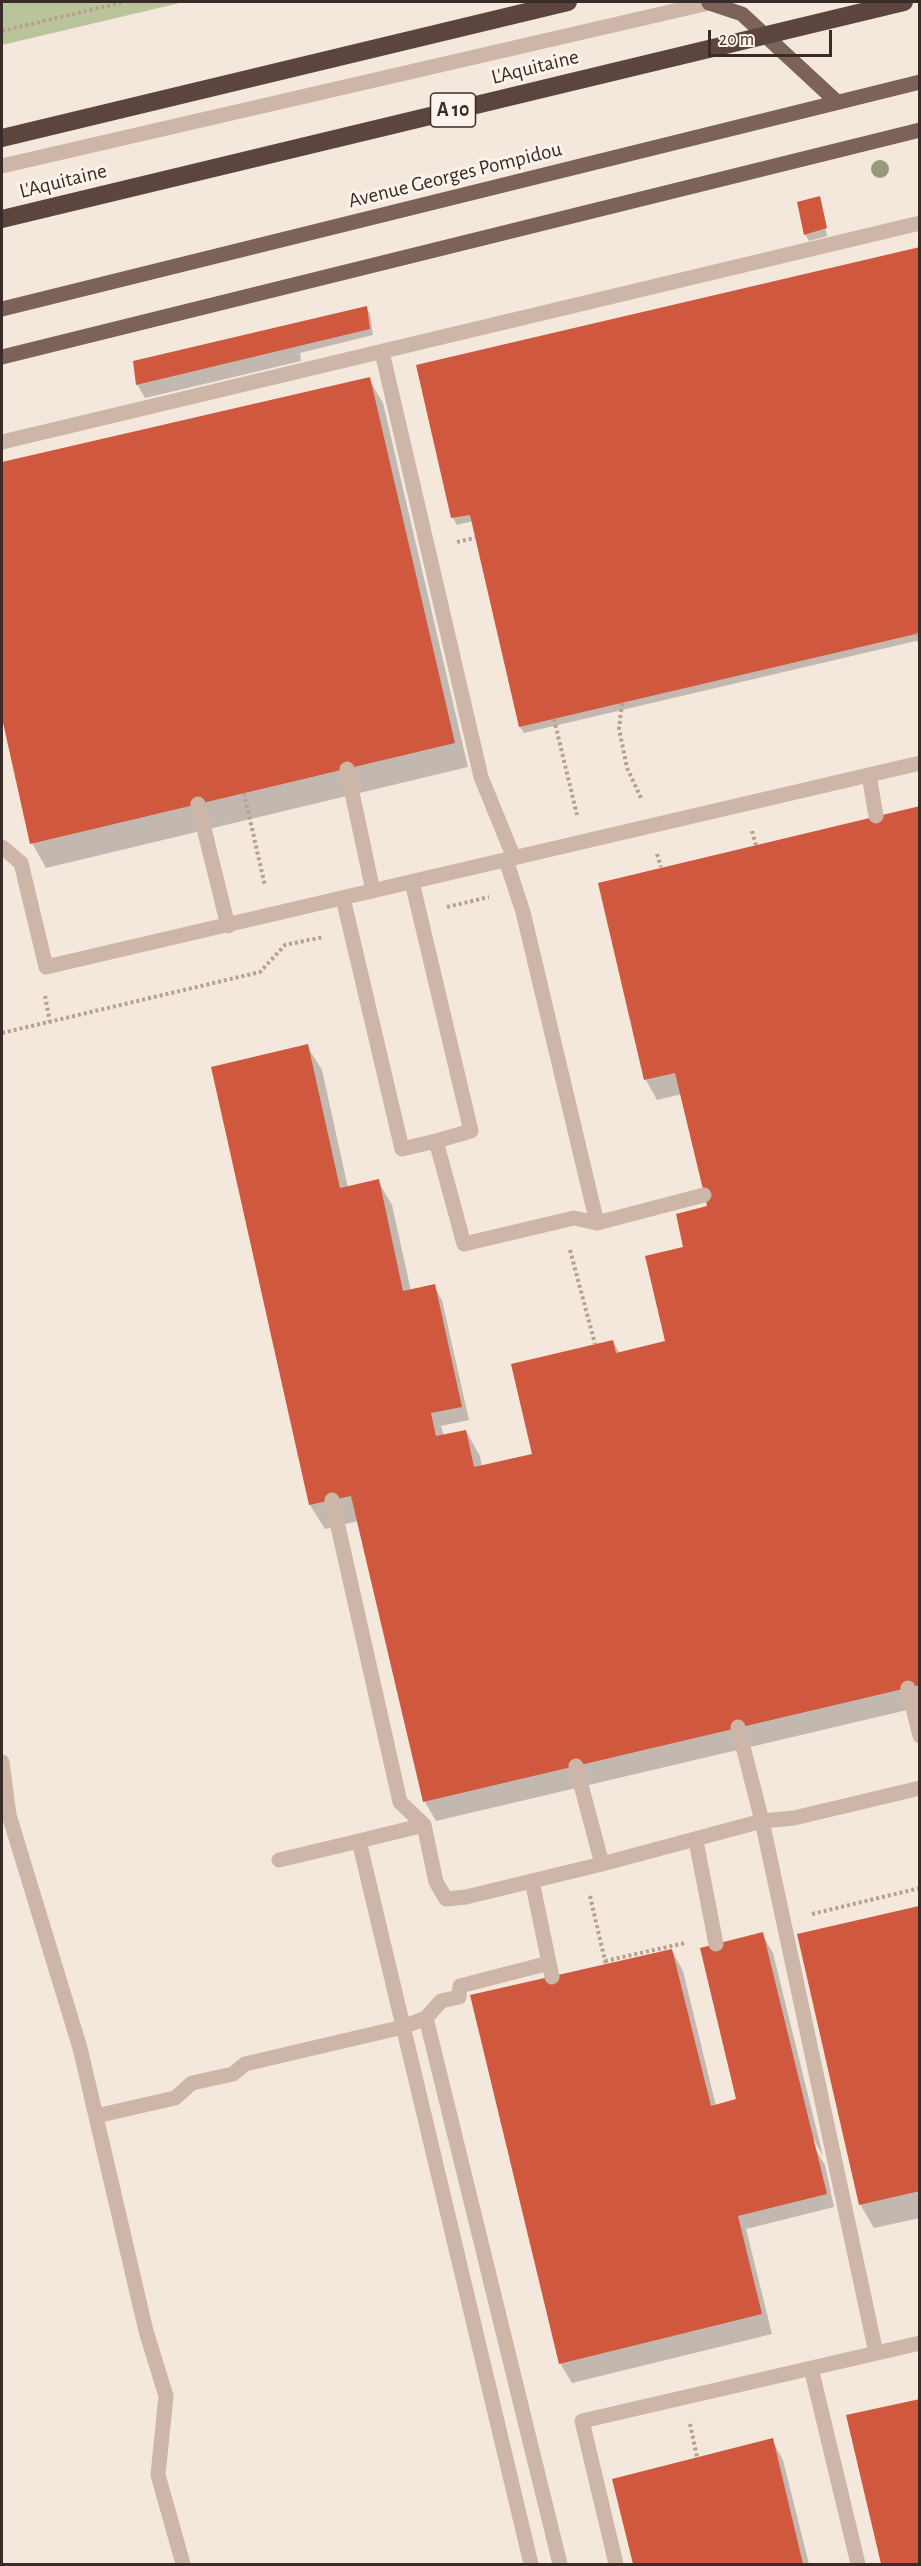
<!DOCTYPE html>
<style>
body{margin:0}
#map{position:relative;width:921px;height:2566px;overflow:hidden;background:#f4e7dc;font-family:"Alegreya Sans",sans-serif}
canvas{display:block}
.frame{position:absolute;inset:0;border:3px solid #392c28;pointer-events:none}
.scale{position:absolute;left:708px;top:30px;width:124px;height:27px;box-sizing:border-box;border:3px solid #392c28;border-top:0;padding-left:8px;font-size:18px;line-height:21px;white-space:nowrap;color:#392c28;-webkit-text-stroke:4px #fbf2e9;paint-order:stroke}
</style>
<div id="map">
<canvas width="921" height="2566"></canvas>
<div class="frame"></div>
<div class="scale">20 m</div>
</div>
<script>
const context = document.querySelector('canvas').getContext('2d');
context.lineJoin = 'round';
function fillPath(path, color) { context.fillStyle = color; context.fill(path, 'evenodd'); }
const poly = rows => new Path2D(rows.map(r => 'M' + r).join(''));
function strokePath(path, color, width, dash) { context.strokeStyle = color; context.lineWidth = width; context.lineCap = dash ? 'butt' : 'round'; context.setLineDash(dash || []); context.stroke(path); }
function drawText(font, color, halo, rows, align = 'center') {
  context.font = font + ' "Alegreya Sans",sans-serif'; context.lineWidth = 6; context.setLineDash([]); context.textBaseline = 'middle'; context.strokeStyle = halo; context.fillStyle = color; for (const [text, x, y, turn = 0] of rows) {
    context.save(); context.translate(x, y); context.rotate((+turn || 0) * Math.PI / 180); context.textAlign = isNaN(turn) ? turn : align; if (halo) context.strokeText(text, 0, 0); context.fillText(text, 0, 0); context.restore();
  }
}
fillPath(poly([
 [2,2,184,2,2,45]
]), '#b9c49b');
fillPath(poly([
 [819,198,822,203,820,203,827,236,809,241,805,234],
 [920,248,920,640,524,733,520,727,473,521,457,525,453,518,418,366],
 [366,307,370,314,373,335,300,353,301,361,145,398,137,384],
 [369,379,383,403,468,767,46,868,32,843,2,711,2,464],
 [920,808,920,1707,436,1821,425,1802,358,1521,325,1529,310,1505,307,1046,322,1070,348,1188,378,1181,392,1205,411,1291,434,1286,442,1300,469,1420,441,1426,444,1436,466,1431,480,1456,482,1467,533,1455,613,1341,620,1354,667,1342,685,1248,709,1208,682,1094,657,1100,646,1080,600,884],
 [918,1908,920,2218,874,2228,860,2204],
 [762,1934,773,1953,823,2156,813,2138,810,2140,825,2165,834,2207,746,2229,772,2334,572,2383,560,2363,672,1951,683,1971,716,2106,738,2100],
 [920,2400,920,2564,883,2564,848,2416],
 [772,2440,783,2460,809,2564,634,2564,614,2480]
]), '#0003');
fillPath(poly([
 [820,196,827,228,804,235,797,202],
 [920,247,920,633,519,727,470,515,451,518,416,365],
 [367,306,370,329,136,385,133,361],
 [370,377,455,743,30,844,2,718,2,462],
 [920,806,920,1685,423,1802,351,1496,309,1505,211,1067,308,1044,340,1188,379,1179,403,1291,435,1284,462,1407,431,1413,436,1436,466,1430,474,1467,532,1454,511,1364,613,1340,616,1353,665,1341,645,1256,683,1247,676,1214,707,1206,675,1073,644,1080,598,883],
 [919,1906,920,2191,859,2205,797,1934],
 [763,1932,827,2194,738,2216,762,2314,559,2364,470,1995,672,1949,711,2106,736,2099,700,1948],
 [920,2399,920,2564,881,2564,846,2415],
 [773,2438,803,2564,633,2564,612,2479]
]), '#cf583f');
strokePath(poly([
 [2,31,124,2],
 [457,542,475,538],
 [917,633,920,643],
 [622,703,619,729,627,768,641,798],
 [554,719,577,815],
 [244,793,265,886],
 [752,831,756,845],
 [657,854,661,867],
 [447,907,489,897],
 [45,996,50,1022],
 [2,1033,260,972,285,945,323,937],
 [570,1250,595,1344],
 [590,1896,606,1965],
 [812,1914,920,1888],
 [605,1961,685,1943],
 [690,2424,697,2457]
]), '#b99f91', 4, [3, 3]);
strokePath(poly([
 [382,352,481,777,514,858],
 [2,442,920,223],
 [347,769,373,891],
 [869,775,876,816],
 [198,804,228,926],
 [2,847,21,863,46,967,920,763],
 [506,860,523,912,597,1223,704,1195],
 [412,882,471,1131,436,1141,464,1244,574,1218,597,1223],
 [343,898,402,1149,436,1141],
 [332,1500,400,1802,424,1825,359,1841],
 [908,1688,920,1736],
 [738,1727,762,1821,876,2353],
 [2,1762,9,1815,80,2048,146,2331,166,2396,158,2475,183,2564],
 [576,1766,602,1864],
 [424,1825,436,1882,446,1899,466,1897,602,1864,762,1821,794,1818,920,1788],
 [696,1841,716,1944],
 [279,1860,359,1841,531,2564],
 [532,1881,552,1977],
 [426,2018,560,2564],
 [96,2116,175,2098,192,2083,233,2074,245,2064,403,2027,426,2018,441,2001,459,1997,460,1986,549,1963],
 [811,2368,858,2564],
 [616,2564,582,2421,920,2343]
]), '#cdb6a7', 15);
strokePath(poly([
 [2,166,709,3]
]), '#cdb6a7', 15);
strokePath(poly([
 [709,3,742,14,837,102],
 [2,309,920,82],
 [2,357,920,130]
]), '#7c6258', 15);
strokePath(poly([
 [2,138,568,2]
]), '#5b453e', 18);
strokePath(poly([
 [2,219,904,2]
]), '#5b453e', 18);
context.fillStyle = '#97997a';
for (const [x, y] of [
 [880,169]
]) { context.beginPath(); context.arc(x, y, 9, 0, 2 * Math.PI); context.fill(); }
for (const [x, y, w] of [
 [453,110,45]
]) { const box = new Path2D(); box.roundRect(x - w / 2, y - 17, w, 34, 4.5); context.fillStyle = '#fbf2e9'; context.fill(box); strokePath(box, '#392c28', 1.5); }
drawText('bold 20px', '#392c28', null, [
 ["A 10",453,110]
]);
drawText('21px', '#392c28', '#fbf2e9', [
 ["L'Aquitaine",535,67,-14],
 ["Avenue Georges Pompidou",455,175,-14],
 ["L'Aquitaine",63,181,-14]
]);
</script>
